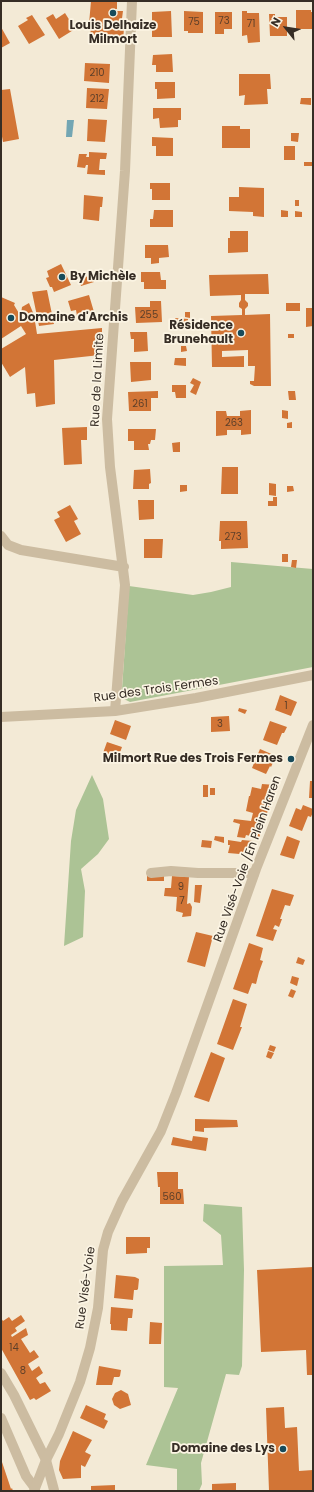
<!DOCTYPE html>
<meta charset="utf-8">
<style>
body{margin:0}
#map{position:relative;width:314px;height:1492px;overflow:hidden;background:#f3ead6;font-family:Poppins,sans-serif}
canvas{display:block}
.frame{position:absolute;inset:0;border:2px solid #362d25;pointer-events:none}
.north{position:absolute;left:266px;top:8px;width:40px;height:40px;-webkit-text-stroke:3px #fbf4e3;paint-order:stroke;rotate:300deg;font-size:11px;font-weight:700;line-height:16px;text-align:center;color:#362d25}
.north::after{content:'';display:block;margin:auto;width:14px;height:18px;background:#362d25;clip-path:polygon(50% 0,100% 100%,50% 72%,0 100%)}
</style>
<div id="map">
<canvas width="314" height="1492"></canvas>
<div class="frame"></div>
<div class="north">N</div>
</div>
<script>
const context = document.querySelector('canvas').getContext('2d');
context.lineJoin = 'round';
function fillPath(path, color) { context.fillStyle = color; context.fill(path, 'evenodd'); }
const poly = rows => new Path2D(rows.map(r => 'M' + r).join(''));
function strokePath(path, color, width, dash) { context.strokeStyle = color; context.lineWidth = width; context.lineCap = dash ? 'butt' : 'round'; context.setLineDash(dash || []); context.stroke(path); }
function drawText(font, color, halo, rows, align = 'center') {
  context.font = font + ' Poppins,sans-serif'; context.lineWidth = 3.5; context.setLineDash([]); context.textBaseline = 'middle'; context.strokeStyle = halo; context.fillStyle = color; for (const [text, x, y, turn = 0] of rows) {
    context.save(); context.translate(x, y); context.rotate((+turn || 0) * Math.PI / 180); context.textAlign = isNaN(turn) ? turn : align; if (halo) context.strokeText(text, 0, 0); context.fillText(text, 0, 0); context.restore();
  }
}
fillPath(poly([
 [231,562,313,569,313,667,130,702,124,699,122,689,129,586,193,595,211,592,231,587],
 [92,775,103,799,109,839,98,854,81,869,85,891,83,937,64,946,71,841,76,810],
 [204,1204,242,1207,244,1270,242,1366,239,1375,226,1374,201,1463,202,1484,199,1491,177,1491,177,1469,146,1465,178,1388,164,1387,164,1266,223,1265,221,1235,203,1221]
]), '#acc395');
fillPath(poly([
 [67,120,74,120,72,137,66,137]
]), '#73a6b3');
fillPath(poly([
 [91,1,117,1,117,9,111,9,111,11,123,11,121,26,124,27,123,43,90,40,91,24,89,24],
 [296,10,311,10,311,12,313,12,313,29,296,29],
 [171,11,172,37,152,37,152,12],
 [184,11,203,12,203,33,188,33,188,31,184,31],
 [242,11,247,11,247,13,259,13,260,42,248,43,247,35,242,36],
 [215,12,232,12,232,29,224,29,224,34,215,34],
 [65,13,75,29,59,39,46,18,53,14,56,19],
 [269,14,275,14,275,17,287,17,287,36,270,36],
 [32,15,45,35,29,44,18,26,28,20,26,18],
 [1,27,10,43,1,48],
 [172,54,173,72,156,72,156,65,152,65,153,55],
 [85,63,110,64,109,83,84,81],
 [239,74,270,74,271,89,267,89,268,104,244,105,245,95,239,96],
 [155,82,175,82,175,98,157,99,157,89,155,89],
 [87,88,109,89,107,109,86,108],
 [10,89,19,139,3,142,1,131,1,90],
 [301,98,311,98,311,105,300,104],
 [153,108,181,108,181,120,178,120,178,127,160,128,159,118,153,119],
 [88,119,107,120,105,142,87,141],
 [222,126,240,126,240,129,250,129,250,148,222,148],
 [291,133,299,133,298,142,291,141],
 [152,137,173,138,173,156,156,156,156,146,152,146],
 [284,146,295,146,295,160,284,160],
 [89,152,107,153,106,159,100,159,99,170,105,170,105,175,87,174,88,165,86,165,85,168,77,167,79,154,87,154,86,157,89,157],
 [304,162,313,162,313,166,304,166],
 [150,183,170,183,170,200,152,200,152,189,150,189],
 [239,187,264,188,264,217,253,216,253,212,229,211,229,197,239,197],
 [84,195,103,197,102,207,100,207,99,221,83,219],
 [295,200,299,200,299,206,295,206],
 [154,210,173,210,173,227,150,227,150,219,153,219],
 [281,210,288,211,288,217,281,217],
 [295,211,302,212,302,217,295,217],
 [230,231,248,231,248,252,228,253,228,238,230,238],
 [145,245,168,245,169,257,159,258,159,263,151,264,151,258,145,258],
 [61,264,71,285,54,292,52,287,50,287,46,278,49,277,47,271],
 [141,272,160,272,161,280,166,280,166,289,144,289,144,282,141,282],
 [268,274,269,294,245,294,245,300,248,303,248,306,245,309,245,315,270,314,271,386,254,386,250,384,250,381,254,381,255,366,248,366,248,350,222,351,222,357,244,356,244,367,212,367,211,316,242,315,242,309,239,307,239,303,241,300,241,295,210,296,209,275],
 [92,275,94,282,81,286,79,279],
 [47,290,54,324,39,326,32,292],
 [89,295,94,312,77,316,76,310,71,311,68,301],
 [1,297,15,303,14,305,20,315,21,314,22,307,29,303,34,315,37,334,102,328,102,340,100,355,54,360,55,404,36,407,35,393,27,394,25,367,10,377,1,362,1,349,26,334,21,326,1,339],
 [150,301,161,301,162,322,136,323,135,307,150,307],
 [286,303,300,303,300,311,286,311],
 [306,308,313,308,313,326,306,327],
 [185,312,190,312,190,318,185,317],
 [175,318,188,319,188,326,175,326],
 [130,332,147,332,148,351,134,352,134,339,131,339],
 [288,334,294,334,294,338,288,338],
 [181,346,186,346,187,351,181,352],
 [175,358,186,358,186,366,174,365],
 [130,362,151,362,151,380,131,382],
 [193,378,201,382,196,395,190,392,194,385,190,383],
 [172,385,186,385,186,398,176,398,175,392,172,392],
 [158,391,158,398,151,398,151,411,129,411,128,392],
 [288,391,295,391,296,400,289,400],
 [251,410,251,434,241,435,241,430,227,430,227,435,216,436,216,411,226,411,227,416,240,416,240,411],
 [282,410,288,411,288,419,282,418],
 [292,422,292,428,287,428,287,423],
 [87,427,87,440,81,440,82,464,64,465,62,428],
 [128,429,156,429,155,440,151,440,150,444,148,444,149,450,134,450,134,441,128,441],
 [180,442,180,452,173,452,172,443],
 [222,467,238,467,238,494,221,494],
 [150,469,151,483,149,484,149,489,133,489,134,470],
 [269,483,276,484,276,496,269,495],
 [180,485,187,485,187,491,180,492],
 [287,486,293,486,294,491,287,492],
 [273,497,277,497,277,506,268,506,268,501,273,501],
 [138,500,154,500,154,519,139,520],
 [70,505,78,519,74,521,81,534,66,542,54,520,60,517,57,512],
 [220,521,247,521,248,548,221,549,221,541,219,541],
 [144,539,163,539,162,558,144,558],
 [282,554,288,554,288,562,282,562],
 [292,560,297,560,296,568,291,567],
 [280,695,297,702,291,716,275,710],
 [239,708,247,710,245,714,238,711],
 [229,716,230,731,211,732,211,717],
 [115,720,131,726,126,740,110,734],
 [270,721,287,727,284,733,282,733,277,745,263,740],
 [107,742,122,747,118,758,103,753],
 [260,749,276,756,271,767,270,766,266,774,252,768],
 [310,781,313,781,313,798,309,798],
 [262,784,276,785,275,796,272,804,270,804,259,838,246,835,245,838,237,837,240,824,233,822,234,819,251,821,253,813,246,811,249,796,250,796,252,787,261,789],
 [203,785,208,785,208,797,203,797],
 [210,788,215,788,215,795,210,795],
 [303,805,313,809,313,812,311,817,308,816,302,831,289,826,296,808,301,810],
 [215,836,224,837,224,843,214,840],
 [287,836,300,841,294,859,280,855],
 [202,840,212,841,211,848,201,847],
 [228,840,241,842,242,840,253,841,251,855,228,853,230,845,228,845],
 [164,874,164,881,147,881,147,875],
 [172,876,189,877,187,904,190,903,192,907,191,916,182,917,183,913,176,911,177,897,164,896,165,888,171,888],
 [195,885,202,885,200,903,194,902],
 [272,889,294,895,290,906,285,905,280,919,282,919,279,927,275,925,273,929,277,930,273,941,256,936],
 [196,932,213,936,205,967,187,962],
 [249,943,263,948,260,960,263,961,259,972,256,984,252,983,248,994,233,989],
 [298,957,305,960,303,965,296,963],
 [292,976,299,978,297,986,290,983],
 [291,989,296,991,293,998,288,996],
 [233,999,247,1004,240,1027,242,1027,233,1050,217,1044],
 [270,1045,276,1047,274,1052,268,1050],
 [268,1051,274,1053,271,1059,266,1057],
 [211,1052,225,1058,209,1102,194,1097],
 [195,1119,237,1120,238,1127,204,1128,204,1132,195,1131],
 [193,1136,208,1138,206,1151,171,1145,173,1137,192,1141],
 [157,1172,178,1172,178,1189,183,1189,184,1204,160,1204,160,1187,158,1187],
 [126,1237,150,1237,150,1248,147,1248,147,1253,126,1254],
 [313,1267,313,1375,307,1375,306,1350,261,1352,257,1270],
 [116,1275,135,1277,139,1279,138,1289,137,1290,134,1290,133,1300,114,1298],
 [111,1307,133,1309,132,1318,128,1318,127,1331,111,1330,111,1324,110,1324],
 [21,1315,25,1321,15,1328,17,1331,11,1335,12,1337,26,1328,28,1335,21,1339,30,1353,34,1350,39,1357,28,1364,32,1371,39,1366,43,1373,36,1378,40,1384,45,1382,51,1391,36,1400,34,1398,30,1400,1,1348,1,1318,3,1321,9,1317,12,1321],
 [150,1322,162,1323,161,1344,149,1344],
 [99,1366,121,1370,120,1376,119,1377,114,1377,112,1385,96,1385],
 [121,1390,128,1394,131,1405,120,1409,114,1405,112,1399,115,1393],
 [86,1405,106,1414,104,1419,108,1421,104,1429,80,1418],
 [284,1407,285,1428,297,1427,299,1471,313,1470,313,1491,269,1491,266,1408],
 [73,1431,92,1440,85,1452,91,1455,85,1467,81,1465,81,1478,63,1479,59,1470,60,1461],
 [1,1459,11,1489,12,1488,13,1491,1,1491],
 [236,1483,236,1491,212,1491,212,1484],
 [115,1485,115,1491,91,1491,91,1486]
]), '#d27536');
strokePath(poly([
 [1,536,8,545,21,550,124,567],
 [115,711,125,585,110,467,107,419,125,171,132,1],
 [1,717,115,711,196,698,313,675],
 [151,873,171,871,198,873,248,873,254,874],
 [1,1373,14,1395,46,1460,54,1490],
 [1,1418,26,1476,35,1488]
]), '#ccbca1', 10);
strokePath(poly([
 [34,1491,46,1460,59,1434,80,1382,90,1348,98,1308,103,1250,108,1232,122,1201,161,1131,176,1093,256,869,313,725]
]), '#ccbca1', 10);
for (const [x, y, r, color] of [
 [113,13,4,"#174b5b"],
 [62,277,4,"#174b5b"],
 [11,318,4,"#174b5b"],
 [241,333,4,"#174b5b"],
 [291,759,4,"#174b5b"],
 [283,1449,4,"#174b5b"]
]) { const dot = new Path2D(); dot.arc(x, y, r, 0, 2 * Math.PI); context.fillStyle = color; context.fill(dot); strokePath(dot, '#fbf4e3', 1.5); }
drawText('10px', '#5d3f29', null, [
 ["73",224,21],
 ["75",194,22],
 ["71",251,24],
 ["210",97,73],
 ["212",97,99],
 ["255",149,315],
 ["261",140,404],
 ["263",234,423],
 ["273",233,537],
 ["1",286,706],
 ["3",220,724],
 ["9",181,887],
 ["7",182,901],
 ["560",172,1197],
 ["14",14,1348],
 ["8",23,1371]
]);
drawText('bold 12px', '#362d25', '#fbf4e3', [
 ["Louis Delhaize",113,26,"center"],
 ["Milmort",113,40,"center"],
 ["By Michèle",70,277,"left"],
 ["Domaine d'Archis",19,318,"left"],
 ["Résidence",233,326],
 ["Brunehault",233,340],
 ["Milmort Rue des Trois Fermes",283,759],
 ["Domaine des Lys",275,1449]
], 'right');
drawText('12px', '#362d25', '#fbf4e3', [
 ["Rue de la Limite",98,380,-87],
 ["Rue des Trois Fermes",156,690,-8],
 ["Rue Visé-Voie /En Plein Haren",248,859,-70],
 ["Rue Visé-Voie",86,1288,-82]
]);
</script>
